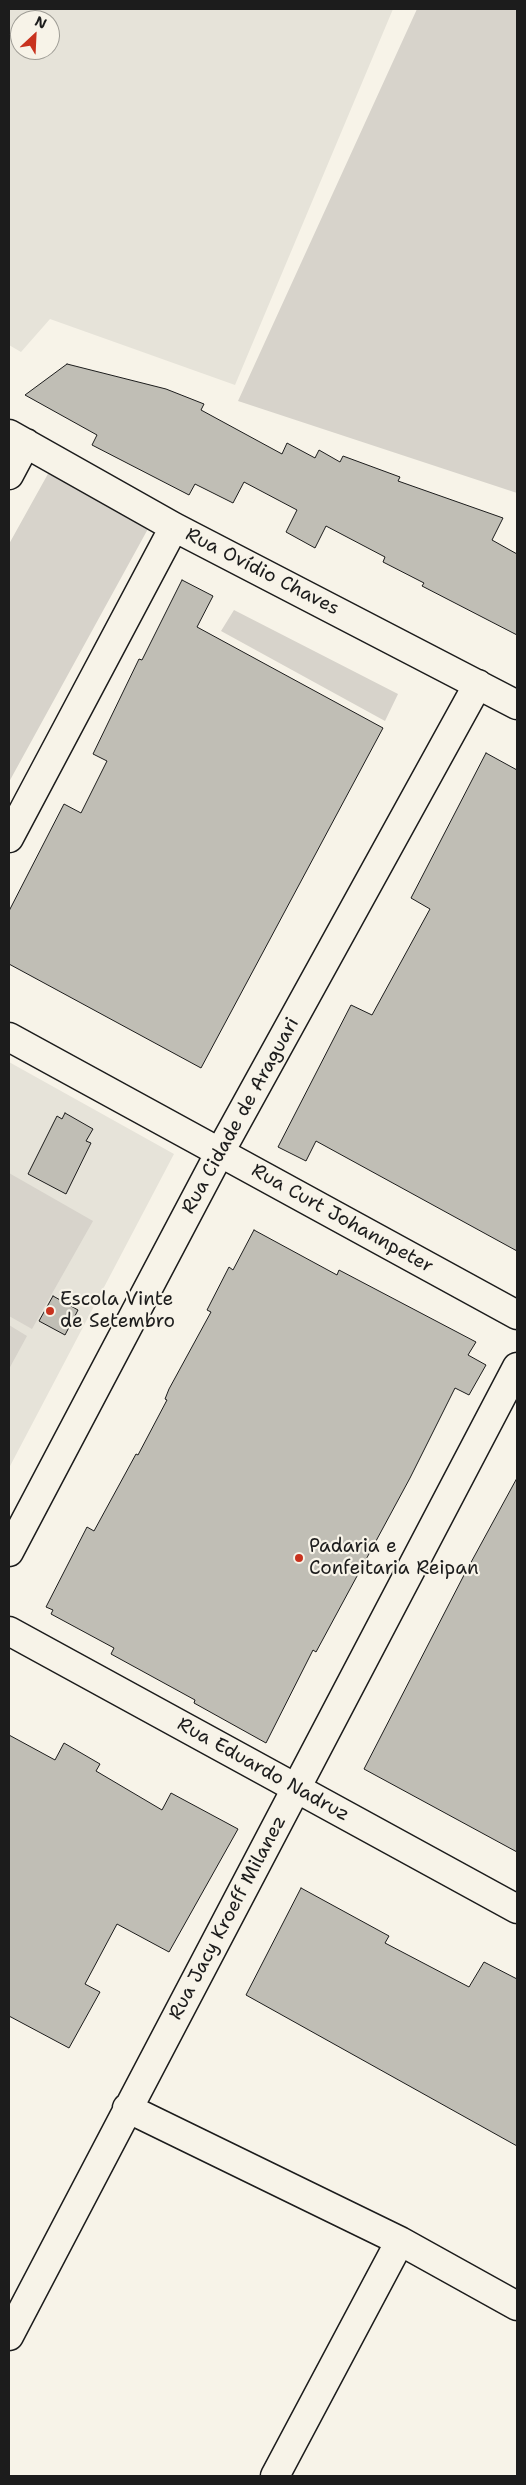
<!DOCTYPE html>
<meta charset="utf-8">
<style>
body{margin:0}
#map{position:relative;width:526px;height:2485px;overflow:hidden;background:#f7f3e8;font-family:"Shantell Sans",sans-serif}
canvas{display:block}
.frame{position:absolute;inset:0;border:10px solid #1c1c1c;pointer-events:none}
.north{position:absolute;left:10px;top:10px;width:50px;height:50px;box-sizing:border-box;background:#f7f3e8;border:1px solid #9f9d96;border-radius:50%;rotate:25deg;font-size:14px;font-weight:700;line-height:20px;text-align:center;color:#1c1c1c}
.north::after{content:'';display:block;margin:auto;width:18px;height:22px;background:#c8321e;clip-path:polygon(50% 0,100% 100%,50% 72%,0 100%)}
</style>
<div id="map">
<canvas width="526" height="2485"></canvas>
<div class="frame"></div>
<div class="north">N</div>
</div>
<script>
const context = document.querySelector('canvas').getContext('2d');
context.lineJoin = 'round';
function fillPath(path, color) { context.fillStyle = color; context.fill(path, 'evenodd'); }
const poly = rows => new Path2D(rows.map(r => 'M' + r).join(''));
function strokePath(path, color, width, dash) { context.strokeStyle = color; context.lineWidth = width; context.lineCap = dash ? 'butt' : 'round'; context.setLineDash(dash || []); context.stroke(path); }
function drawText(font, color, halo, rows, align = 'center') {
  context.font = font + ' "Shantell Sans",sans-serif'; context.lineWidth = 4.5; context.setLineDash([]); context.textBaseline = 'middle'; context.strokeStyle = halo; context.fillStyle = color; for (const [text, x, y, turn = 0] of rows) {
    context.save(); context.translate(x, y); context.rotate((+turn || 0) * Math.PI / 180); context.textAlign = isNaN(turn) ? turn : align; if (halo) context.strokeText(text, 0, 0); context.fillText(text, 0, 0); context.restore();
  }
}
fillPath(poly([
 [9,9,393,9,235,385,50,319,21,352,9,345],
 [20,20,50,20,50,50,20,50],
 [9,1062,174,1154,9,1468]
]), '#e6e3d9');
fillPath(poly([
 [417,9,517,9,517,493,238,401],
 [49,472,149,527,9,782,9,544],
 [234,610,398,694,385,721,221,631],
 [9,1173,93,1221,32,1329,9,1316],
 [9,1325,27,1336,9,1369]
]), '#d7d3cb');
const building = poly([
 [67,364,166,389,204,404,201,410,282,454,287,443,315,458,319,450,340,462,343,456,400,477,398,481,503,518,492,540,517,554,517,635,422,586,424,583,383,562,385,557,326,526,315,548,286,532,297,510,244,482,233,503,195,484,189,495,92,445,97,435,25,395,67,364],
 [182,580,213,596,197,627,383,728,201,1068,9,964,9,911,64,804,81,813,107,761,93,754,139,659,142,660,182,580],
 [486,753,517,770,517,1251,316,1141,306,1161,278,1147,351,1005,372,1015,430,909,411,898,486,753],
 [65,1113,93,1129,86,1141,91,1143,66,1194,28,1174,57,1116,62,1119,65,1113],
 [254,1230,337,1275,339,1270,476,1342,468,1355,486,1365,469,1395,455,1388,410,1478,316,1652,313,1650,266,1743,194,1703,195,1700,111,1654,114,1648,51,1614,53,1610,46,1607,87,1527,94,1531,136,1454,138,1455,167,1400,165,1399,169,1389,211,1312,207,1310,229,1267,233,1270,254,1230],
 [53,1296,78,1310,65,1335,39,1321,53,1296],
 [517,1478,517,1852,364,1769,463,1577,517,1478],
 [9,1735,55,1760,64,1743,100,1764,96,1771,162,1810,171,1793,238,1829,169,1952,117,1924,85,1984,100,1992,69,2048,9,2016,9,1735],
 [301,1888,389,1936,385,1943,469,1987,484,1962,517,1979,517,2146,246,1995,301,1888]
]);
fillPath(building, '#c0beb5');
strokePath(building, '#1c1c1c', 1);
const street = poly([
 [9,434,174,527,517,705],
 [9,475,26,443],
 [9,838,174,527],
 [9,1037,517,1315],
 [9,1552,220,1152,478,684],
 [127,2108,400,2241,517,2306],
 [9,2336,517,1367],
 [275,2476,400,2241]
]);
const secondary = poly([
 [9,1631,517,1909]
]);
strokePath(street, '#1c1c1c', 31);
strokePath(secondary, '#1c1c1c', 31);
strokePath(street, '#f7f3e8', 28);
strokePath(secondary, '#f7f3e8', 28);
for (const [x, y, r, color] of [
 [50,1311,5,"#c8321e"],
 [299,1558,5,"#c8321e"]
]) { const dot = new Path2D(); dot.arc(x, y, r, 0, 2 * Math.PI); context.fillStyle = color; context.fill(dot); strokePath(dot, '#f7f3e8', 2); }
drawText('19px', '#1c1c1c', '#f7f3e8', [
 ["Rua Ovídio Chaves",262,572,27],
 ["Rua Cidade de Araguari",241,1116,-61],
 ["Rua Curt Johannpeter",342,1219,29],
 ["Rua Eduardo Nadruz",263,1770,29],
 ["Rua Jacy Kroeff Milanez",228,1918,-62]
]);
drawText('19px', '#1c1c1c', '#f7f3e8', [
 ["Escola Vinte",60,1300],
 ["de Setembro",60,1322],
 ["Padaria e",309,1547],
 ["Confeitaria Reipan",309,1569]
], 'left');
</script>
